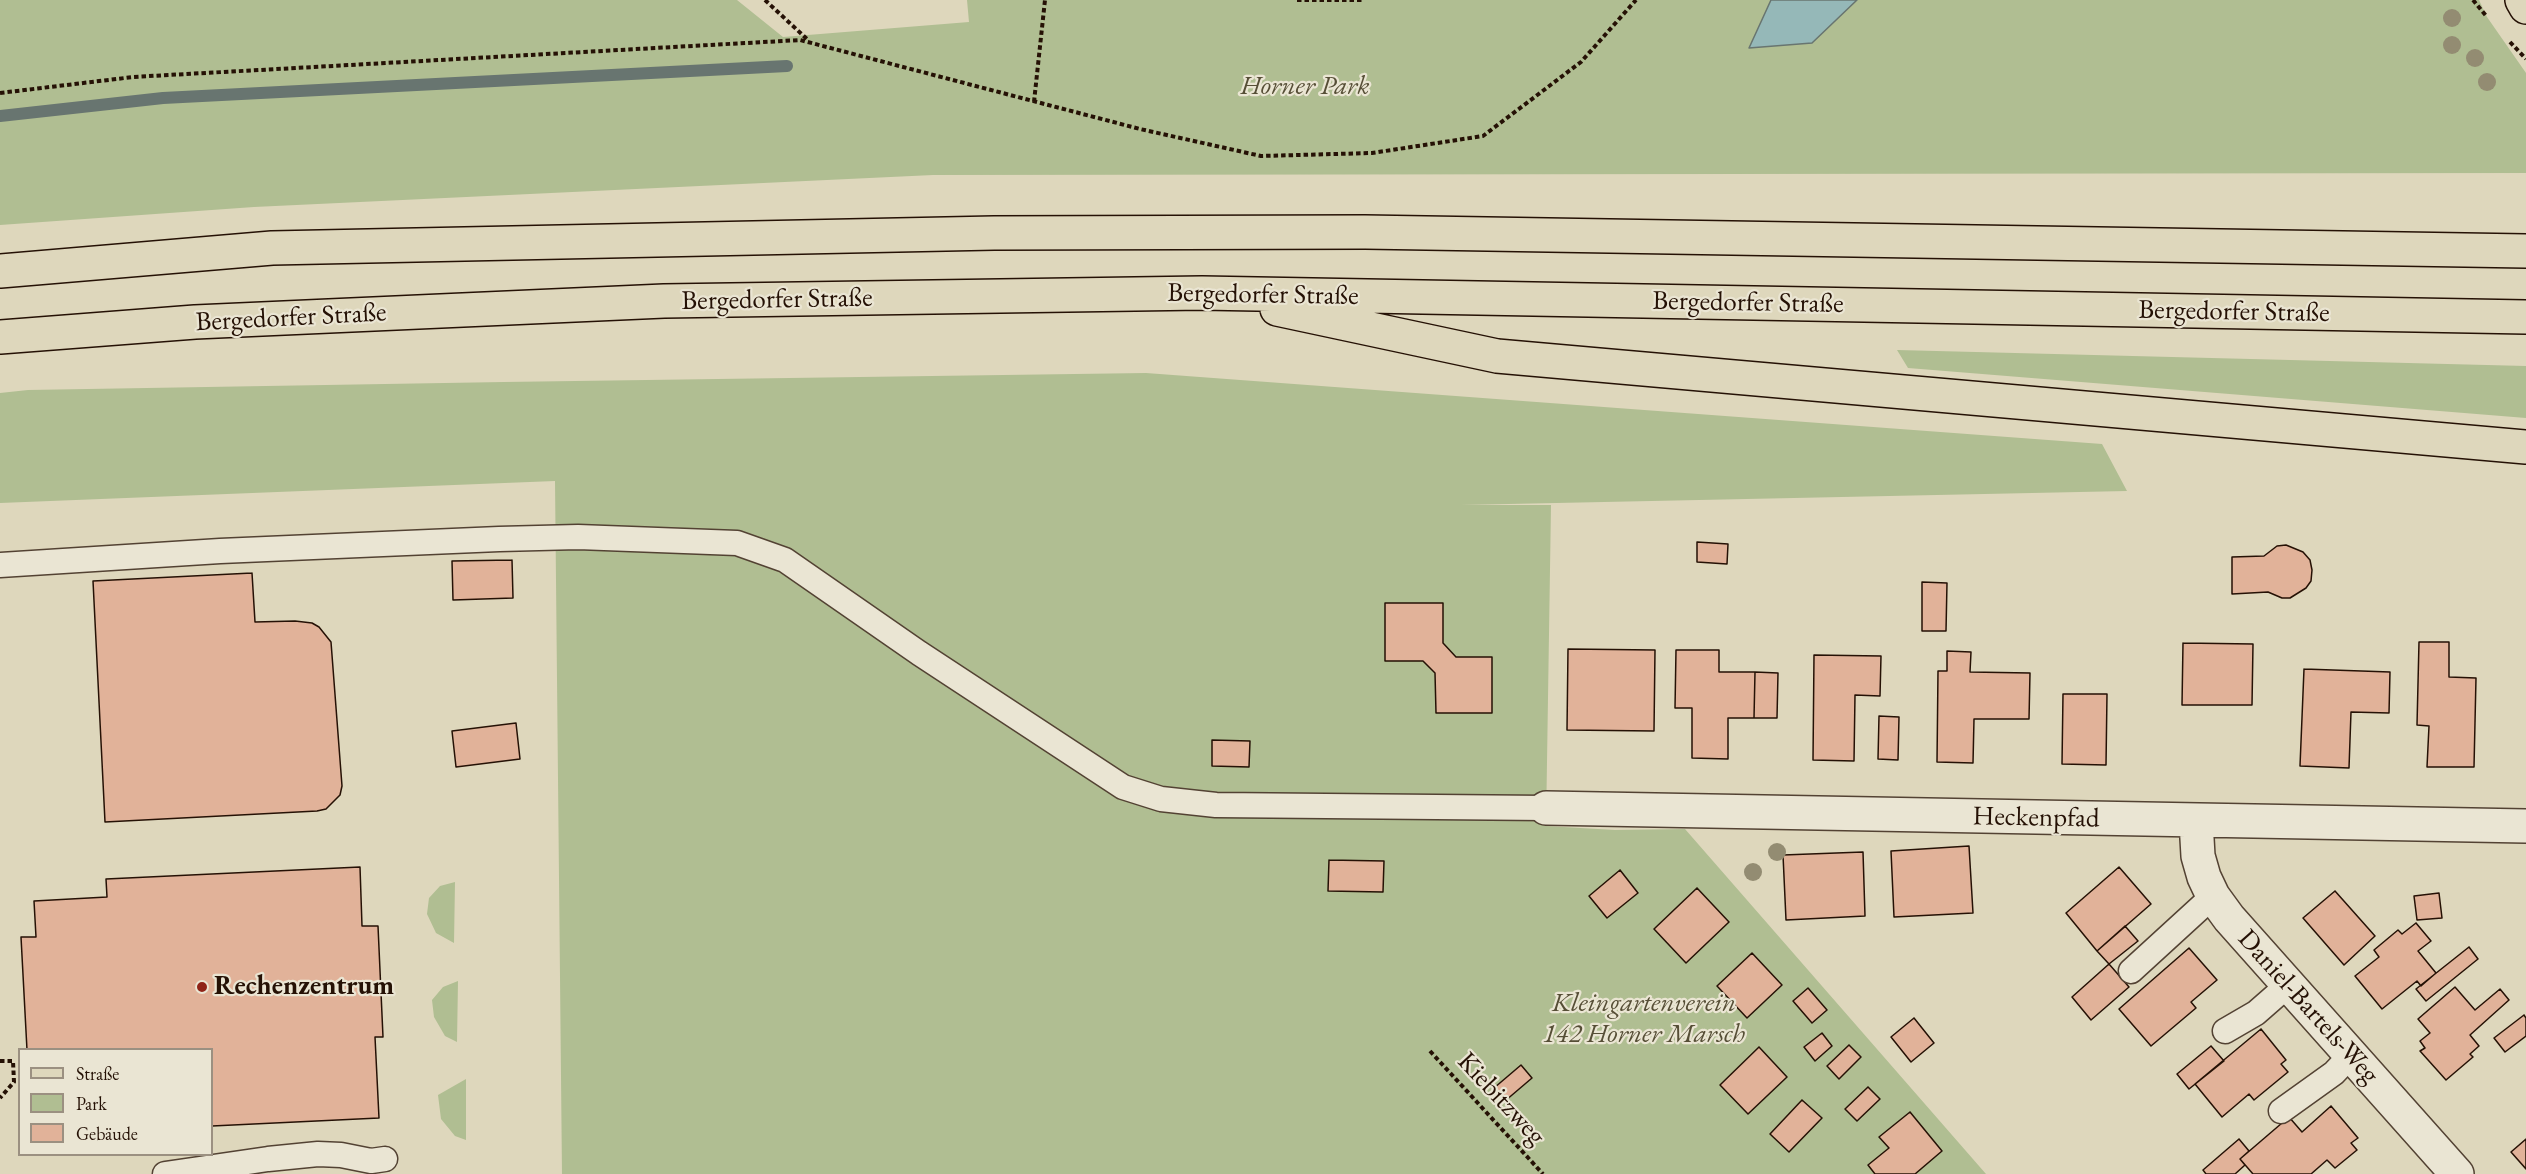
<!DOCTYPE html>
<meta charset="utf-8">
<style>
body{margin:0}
#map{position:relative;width:2526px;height:1174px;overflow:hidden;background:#ded7bc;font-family:"EB Garamond",serif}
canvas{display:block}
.legend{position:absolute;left:18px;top:1048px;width:195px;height:108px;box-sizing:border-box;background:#eae5d3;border:2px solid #9b9081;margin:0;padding:8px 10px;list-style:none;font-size:18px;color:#251105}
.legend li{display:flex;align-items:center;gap:12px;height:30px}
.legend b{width:30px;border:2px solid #9b9081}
</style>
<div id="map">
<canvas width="2526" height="1174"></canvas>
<ul class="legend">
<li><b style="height:8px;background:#ded7bc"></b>Straße</li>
<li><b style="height:16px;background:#b0be92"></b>Park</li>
<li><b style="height:16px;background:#e1b299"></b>Gebäude</li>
</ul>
</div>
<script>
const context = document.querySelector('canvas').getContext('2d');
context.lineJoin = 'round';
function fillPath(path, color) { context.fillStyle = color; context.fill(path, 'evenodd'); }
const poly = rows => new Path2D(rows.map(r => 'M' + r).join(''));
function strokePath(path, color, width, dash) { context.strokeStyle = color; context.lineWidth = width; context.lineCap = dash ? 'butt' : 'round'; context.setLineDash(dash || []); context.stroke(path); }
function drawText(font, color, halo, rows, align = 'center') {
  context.font = font + ' "EB Garamond",serif'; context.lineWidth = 4.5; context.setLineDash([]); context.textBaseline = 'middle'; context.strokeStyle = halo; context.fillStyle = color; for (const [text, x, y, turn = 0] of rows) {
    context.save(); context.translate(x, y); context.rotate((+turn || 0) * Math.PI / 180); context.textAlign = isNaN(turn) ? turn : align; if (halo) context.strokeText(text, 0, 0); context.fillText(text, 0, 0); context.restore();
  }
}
fillPath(poly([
 [0,0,737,0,783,37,969,22,967,0,2479,0,2487,17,2526,73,2526,173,933,175,254,207,0,225],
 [1897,350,2526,366,2526,418,1908,368],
 [1146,373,2102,444,2127,491,1461,505,1551,505,1546,826,1615,830,1685,829,1986,1174,562,1174,555,481,0,503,0,393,28,390,504,382],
 [455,882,454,943,436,933,427,914,429,898,440,886],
 [458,981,457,1042,445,1036,434,1017,432,1000,443,987],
 [466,1079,466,1140,455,1136,441,1119,438,1095]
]), '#b0be92');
const water = poly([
 [1771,0,1857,0,1812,43,1749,48,1771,0]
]);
fillPath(water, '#95b8b8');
strokePath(water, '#687570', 1.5);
strokePath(poly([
 [0,116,163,98,787,66]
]), '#687570', 12);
const building = poly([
 [1697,542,1728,544,1727,564,1697,562,1697,542],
 [2286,545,2303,552,2310,560,2312,570,2311,581,2306,588,2290,598,2282,598,2268,592,2232,594,2232,557,2264,556,2277,546,2286,545],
 [512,560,513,598,453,600,452,561,512,560],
 [252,573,255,622,295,621,312,623,319,627,331,642,342,786,340,795,326,809,317,811,105,822,93,581,252,573],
 [1922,582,1947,583,1946,631,1922,631,1922,582],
 [1385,603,1443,603,1443,643,1456,657,1492,657,1492,713,1436,713,1435,673,1423,661,1385,661,1385,603],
 [2419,642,2449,642,2449,677,2476,678,2474,767,2427,767,2429,726,2417,725,2419,642],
 [2183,643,2253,644,2252,705,2182,705,2183,643],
 [1568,649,1655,650,1654,731,1567,730,1568,649],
 [1676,650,1719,650,1719,672,1755,672,1754,718,1728,718,1728,759,1692,758,1692,708,1675,708,1676,650],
 [1947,651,1971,652,1970,672,2030,673,2029,719,1974,719,1973,763,1937,762,1938,671,1947,671,1947,651],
 [1814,655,1881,656,1880,696,1855,695,1854,761,1813,760,1814,655],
 [2304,669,2390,672,2389,713,2351,712,2349,768,2300,766,2304,669],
 [1755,672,1778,673,1777,718,1754,718,1755,672],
 [2063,694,2107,694,2106,765,2062,764,2063,694],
 [1879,716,1899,717,1898,760,1878,759,1879,716],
 [516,723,520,759,456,767,452,731,516,723],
 [1212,740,1250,741,1249,767,1212,766,1212,740],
 [1969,846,1973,913,1894,917,1891,851,1969,846],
 [1863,852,1865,916,1786,920,1783,855,1863,852],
 [1329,860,1384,861,1383,892,1328,891,1329,860],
 [360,867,362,926,378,926,383,1037,375,1037,379,1118,212,1126,212,1050,27,1050,21,937,36,937,34,901,107,897,106,879,360,867],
 [2119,867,2151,904,2097,951,2066,913,2119,867],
 [1620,870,1638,893,1607,918,1589,896,1620,870],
 [1697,888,1729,922,1686,963,1654,929,1697,888],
 [2335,891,2375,936,2344,965,2303,918,2335,891],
 [2439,893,2442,918,2417,920,2414,896,2439,893],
 [2416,923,2431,941,2418,951,2436,973,2421,986,2417,981,2382,1009,2355,976,2379,957,2374,950,2398,930,2402,934,2416,923],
 [2125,926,2138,941,2109,964,2097,951,2125,926],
 [2469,947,2478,959,2426,1001,2416,989,2469,947],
 [2189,948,2217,980,2191,1002,2196,1008,2151,1046,2119,1009,2189,948],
 [1752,953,1782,985,1747,1018,1717,986,1752,953],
 [2109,964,2129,987,2091,1020,2072,997,2109,964],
 [2455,987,2475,1010,2500,989,2509,1000,2470,1035,2479,1046,2470,1054,2473,1057,2446,1080,2420,1051,2425,1048,2420,1041,2430,1033,2418,1019,2455,987],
 [1808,988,1827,1010,1812,1023,1793,1001,1808,988],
 [2524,1015,2526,1018,2526,1036,2505,1052,2494,1038,2524,1015],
 [1914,1018,1934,1043,1911,1062,1891,1037,1914,1018],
 [2261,1029,2286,1060,2281,1064,2288,1072,2254,1100,2249,1094,2222,1117,2195,1084,2261,1029],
 [1822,1033,1832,1046,1815,1061,1804,1047,1822,1033],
 [1849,1045,1861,1057,1839,1079,1827,1066,1849,1045],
 [2211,1046,2224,1061,2189,1089,2177,1074,2211,1046],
 [1759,1047,1787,1077,1748,1114,1720,1085,1759,1047],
 [1521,1065,1532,1078,1505,1101,1494,1088,1521,1065],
 [1868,1087,1880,1099,1857,1121,1845,1109,1868,1087],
 [1802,1100,1822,1118,1789,1152,1770,1134,1802,1100],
 [2331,1106,2358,1138,2351,1143,2357,1150,2335,1168,2327,1160,2311,1174,2253,1174,2240,1159,2289,1117,2302,1132,2331,1106],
 [1910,1112,1942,1151,1915,1174,1875,1174,1868,1165,1889,1148,1879,1137,1910,1112],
 [2239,1139,2249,1151,2240,1159,2245,1165,2235,1174,2206,1174,2203,1170,2239,1139],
 [2526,1139,2526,1169,2511,1152,2526,1139]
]);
fillPath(building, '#e1b299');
strokePath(building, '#251105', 1.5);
const lane = poly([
 [0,565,220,551,499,539,578,537,737,543,785,560,919,653,1123,787,1161,799,1216,805,1546,808],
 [2131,971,2213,896],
 [2225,1031,2256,1013,2288,985],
 [2281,1111,2334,1073,2351,1055],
 [165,1174,268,1159,318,1154,341,1155,371,1161,385,1159]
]);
const street = poly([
 [1546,808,2526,826],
 [2196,821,2198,856,2204,877,2213,896,2229,918,2457,1174]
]);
const primary = poly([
 [2522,0,2526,7]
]);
const highway = poly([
 [0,271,272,248,994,233,1365,232,2526,251],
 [1277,309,1497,356,2526,447],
 [0,337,195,322,664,301,1202,293,2526,317]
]);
strokePath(lane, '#534233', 27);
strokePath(street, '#534233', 36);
strokePath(primary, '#251105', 36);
strokePath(highway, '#251105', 36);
strokePath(poly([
 [765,0,808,40],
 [1297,0,1363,0],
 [2473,0,2487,17],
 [2510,42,2526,59],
 [0,93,133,77,800,40,1140,129,1261,156,1372,153,1483,136,1581,62,1636,0],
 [1034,102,1045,0],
 [1430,1051,1543,1174],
 [0,1061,13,1061,14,1082,0,1098]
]), '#251105', 4, [4.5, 3]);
strokePath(lane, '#eae5d3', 24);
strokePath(street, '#eae5d3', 33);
strokePath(primary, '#ded7bc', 33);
strokePath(highway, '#ded7bc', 33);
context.fillStyle = '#938c72';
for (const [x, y] of [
 [2452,18],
 [2452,45],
 [2475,58],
 [2487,82],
 [1777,852],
 [1753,872]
]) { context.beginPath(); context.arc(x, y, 9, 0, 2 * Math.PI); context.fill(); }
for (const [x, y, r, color] of [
 [202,987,6,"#8f2418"]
]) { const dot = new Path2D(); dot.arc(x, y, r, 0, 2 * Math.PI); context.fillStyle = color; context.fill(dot); strokePath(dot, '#eae5d3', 2); }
drawText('italic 27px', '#564e36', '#eae5d3', [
 ["Horner Park",1305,87],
 ["Kleingartenverein",1644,1004],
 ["142 Horner Marsch",1644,1035]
]);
drawText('27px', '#251105', '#eae5d3', [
 ["Bergedorfer Straße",1263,295,1],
 ["Bergedorfer Straße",777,300,-1],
 ["Bergedorfer Straße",1748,303,1],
 ["Bergedorfer Straße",2234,312,1],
 ["Bergedorfer Straße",291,318,-3],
 ["Heckenpfad",2036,818,1],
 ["Daniel-Bartels-Weg",2308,1007,48],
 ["Kiebitzweg",1501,1099,47]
]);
drawText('bold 27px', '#251105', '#eae5d3', [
 ["Rechenzentrum",214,987]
], 'left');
</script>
